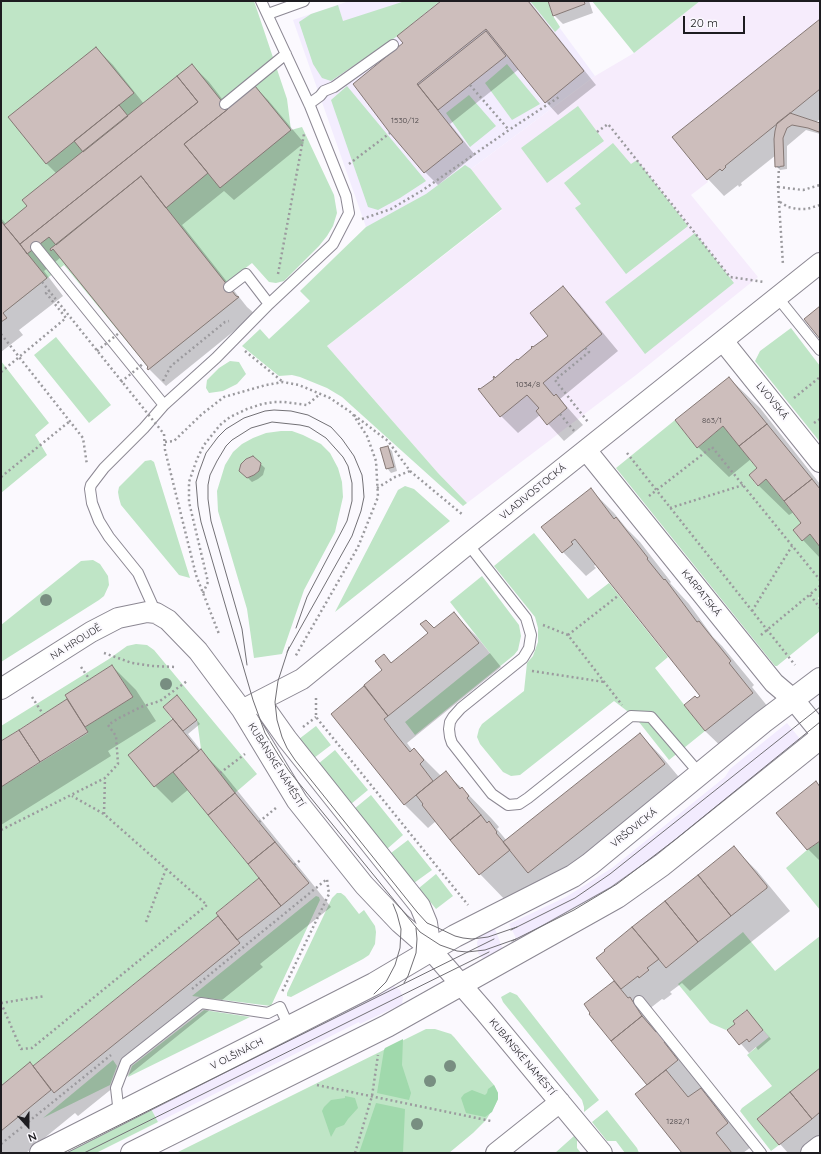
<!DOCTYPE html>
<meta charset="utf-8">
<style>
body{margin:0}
#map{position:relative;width:821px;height:1154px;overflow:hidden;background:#fbf9fe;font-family:Quicksand,sans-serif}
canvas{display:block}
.frame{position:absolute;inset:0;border:2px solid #1d1c20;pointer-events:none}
.north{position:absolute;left:8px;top:1106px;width:40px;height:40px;-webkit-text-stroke:3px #fbf9fe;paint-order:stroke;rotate:159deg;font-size:11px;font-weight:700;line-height:16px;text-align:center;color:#1d1c20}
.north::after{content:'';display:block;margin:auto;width:14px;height:18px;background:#1d1c20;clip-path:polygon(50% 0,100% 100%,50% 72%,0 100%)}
.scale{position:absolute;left:683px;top:16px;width:62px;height:18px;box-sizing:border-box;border:2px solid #1d1c20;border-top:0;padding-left:5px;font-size:12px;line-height:14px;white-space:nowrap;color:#1d1c20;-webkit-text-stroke:3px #fbf9fe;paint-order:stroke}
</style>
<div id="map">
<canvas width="821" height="1154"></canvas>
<div class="frame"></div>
<div class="north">N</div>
<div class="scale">20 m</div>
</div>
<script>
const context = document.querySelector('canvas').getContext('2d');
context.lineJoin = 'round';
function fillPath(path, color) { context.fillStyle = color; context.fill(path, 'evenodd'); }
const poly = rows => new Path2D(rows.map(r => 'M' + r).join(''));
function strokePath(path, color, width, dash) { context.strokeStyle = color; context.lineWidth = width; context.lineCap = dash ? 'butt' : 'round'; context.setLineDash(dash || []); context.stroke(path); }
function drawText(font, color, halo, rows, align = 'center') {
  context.font = font + ' Quicksand,sans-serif'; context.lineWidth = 4; context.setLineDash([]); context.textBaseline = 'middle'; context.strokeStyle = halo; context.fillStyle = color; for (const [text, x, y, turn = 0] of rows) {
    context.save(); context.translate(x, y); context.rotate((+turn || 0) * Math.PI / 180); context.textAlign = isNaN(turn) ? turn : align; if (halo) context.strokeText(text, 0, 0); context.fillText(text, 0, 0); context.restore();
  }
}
fillPath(poly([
 [349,1,540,1,595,76,471,169,436,193,366,227,293,20]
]), '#f3edfe');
fillPath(poly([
 [787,723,801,740,646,869,519,944,509,924,566,897,612,868,725,777,730,769],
 [495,929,504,952,488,960,482,958,478,953,477,942,482,932],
 [392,985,400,990,403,997,402,1004,360,1024,359,1022,158,1122,149,1105]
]), '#f2ebfe');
fillPath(poly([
 [700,1,820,1,820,19,672,137,708,182,691,195,758,277,636,375,467,503,438,473,327,346,502,210,471,169,595,76,634,53]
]), '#f6ecfc');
fillPath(poly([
 [1,1,254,1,287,99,291,130,302,127,334,195,337,213,333,226,327,236,319,246,284,281,276,283,269,282,252,263,226,283,236,296,239,297,148,370,147,368,148,367,64,265,3,313,7,318,1,322],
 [405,1,440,1,396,37,331,81,322,78,313,64,299,22,311,14,338,5,343,21],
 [530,1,548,1,553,16,560,27,555,32],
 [592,1,700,1,634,53],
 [507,64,540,104,512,120,485,83],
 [347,86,426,181,400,198,378,210,368,207,331,100],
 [469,95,496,126,470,147,446,113],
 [578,106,604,141,547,183,521,148],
 [613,143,631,164,637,160,688,226,626,274,575,208,581,204,564,183],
 [465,165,471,169,502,209,327,346,438,473,467,503,463,506,342,397,327,388,300,377,292,375,279,376,242,346,260,329,269,339,310,301,300,291,366,227,426,194],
 [695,233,734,283,645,354,605,302],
 [791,328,820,366,820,442,755,361,760,351],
 [56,337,111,405,89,423,34,355],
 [1,361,49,423,35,435,47,455,1,493],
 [230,361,239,362,246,374,237,384,223,391,209,393,206,388,207,380,219,368],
 [675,420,697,448,723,426,757,468,749,475,757,486,766,479,801,523,793,530,802,541,810,534,820,547,820,596,818,598,820,601,820,631,777,666,775,666,616,468],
 [281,431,292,431,303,435,321,444,330,453,338,468,342,482,343,497,335,532,304,590,282,654,254,658,247,609,218,511,217,491,225,465,233,452,242,444,253,438,266,433],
 [253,456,261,463,259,471,254,475,247,478,239,470,241,464,246,459],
 [151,460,154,462,190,578,179,575,121,505,119,498,118,492,119,487,145,461],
 [405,486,414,489,450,521,335,612,398,490],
 [534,533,588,599,609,583,668,657,655,668,705,731,669,760,635,717,614,701,520,775,511,776,503,772,480,744,477,737,479,729,482,724,524,691,527,663,533,656,538,642,538,628,535,617,494,566],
 [93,560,100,564,108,576,109,585,104,596,99,600,1,662,1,625,81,561],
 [482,576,519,625,521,636,518,650,514,655,415,735,405,722,490,653,450,602],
 [136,644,147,645,154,650,257,774,235,793,201,749,197,720,177,695,163,707,172,719,129,755,173,772,259,878,216,913,218,916,76,1031,33,1066,1,1086,1,787,88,733,85,727,133,697,112,665,65,695,67,699,1,741,1,726,109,659,127,646],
 [316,726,331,745,314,758,299,739],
 [335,750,368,790,351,804,318,764],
 [371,795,403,835,387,849,354,809],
 [408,840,432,870,414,883,391,853],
 [819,842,820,844,820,910,786,868,807,850],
 [436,874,453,896,436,909,419,888],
 [337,893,341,893,345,896,359,914,364,910,375,926,376,932,375,944,369,955,363,959,291,997,287,996,287,993,332,898],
 [316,896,319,897,320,900,271,1006,192,996],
 [743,932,775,971,820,936,820,1068,757,1119,779,1145,771,1151,740,1111,742,1108,772,1086,747,1055,769,1037,746,1010,733,1021,735,1024,726,1030,710,1023,678,984],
 [510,992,517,995,599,1100,584,1112,584,1107,582,1100,503,1002,501,997],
 [204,1010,250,1017,128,1077,132,1066],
 [426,1029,435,1029,451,1034,454,1037,494,1085,498,1093,498,1099,495,1105,486,1120,473,1133,449,1153,176,1153],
 [113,1060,117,1066,110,1085,43,1118],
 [149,1105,158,1122,96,1153,52,1153],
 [607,1110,637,1148,639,1153,625,1153,616,1141,607,1141,592,1122],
 [574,1136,577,1140,577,1148,581,1153,555,1153]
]), '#bfe5c6');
fillPath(poly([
 [403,1039,402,1065,411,1093,409,1100,377,1093,384,1050,385,1048],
 [494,1085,498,1093,498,1099,492,1112,485,1117,466,1113,461,1098,464,1094,472,1090,485,1095,487,1093,488,1089],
 [345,1096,355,1098,358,1108,348,1119,344,1125,336,1128,331,1137,322,1111,324,1107,331,1100,345,1098],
 [376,1103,405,1109,403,1153,359,1153]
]), '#a0d9ac');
fillPath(poly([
 [443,1,529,1,596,85,558,115,546,102,519,69,450,124,475,155,438,185,425,172,405,43],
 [549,1,589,1,593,13,563,24,554,15],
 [820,20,820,119,815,123,820,125,820,134,806,130,787,146,787,169,780,170,776,166,776,155,741,183,742,185,739,187,738,185,724,196,708,179],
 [96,48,113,65,144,104,192,65,209,82,226,104,255,87,268,100,304,143,234,200,224,191,182,225,247,307,255,314,166,386,149,369,149,367,60,258,44,271,63,296,19,330,23,335,1,352,1,218,6,224,28,206,57,174,46,163],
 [563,287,579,304,618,351,560,399,583,425,564,441,540,415,518,433,501,416,518,361,549,336],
 [729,378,760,408,820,484,820,558,803,540,803,523,794,512,789,515,758,485,758,468,751,459,729,477,698,447],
 [388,447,392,451,397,471,391,473,387,468],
 [253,457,265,468,263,475,258,479,252,482,240,470],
 [591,490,614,513,627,529,640,542,671,582,670,583,689,604,713,637,722,646,754,685,752,687,776,717,729,754,705,731,685,705,701,696,596,564,594,566,596,568,586,576,563,552],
 [454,614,477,637,501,667,407,743,413,751,414,749,441,776,445,773,462,788,492,819,499,827,497,829,507,841,640,734,663,758,688,788,510,905,480,874,436,821,428,828,404,804,333,714,383,670,383,655,392,664],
 [112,666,136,690,156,721,108,751,111,756,1,825,1,742,69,700],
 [177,696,200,724,188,734,203,753,224,774,331,907,260,964,263,967,78,1116,75,1113,26,1153,1,1153,1,1087,33,1067,219,916,260,878,189,789,172,803,155,786,130,755,174,719],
 [816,783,820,787,820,861,808,849,778,813],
 [734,848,757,871,790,911,690,991,682,983,670,992,672,994,664,1000,662,999,644,1013,708,1091,705,1093,724,1113,751,1147,743,1153,683,1153,648,1085,617,985],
 [747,1011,771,1039,758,1050,756,1047,749,1053,729,1030,736,1024],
 [820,1069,820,1153,788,1153,758,1119]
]), '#0003');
const building = poly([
 [441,1,528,1,584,71,545,103,486,29,417,84,463,142,424,173,390,133,353,84,403,43,397,36,441,1],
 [548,1,584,1,585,4,553,16,548,1],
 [820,19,820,89,725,166,726,167,722,171,720,169,707,180,672,137,820,19],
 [486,31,506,56,438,110,418,85,486,31],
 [96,47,134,93,46,164,8,117,96,47],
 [192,64,228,109,184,144,208,173,166,208,141,176,56,245,49,237,27,254,20,244,198,102,177,76,192,64],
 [177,76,198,102,20,244,4,225,27,206,22,200,177,76],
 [255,86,291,130,220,188,184,144,228,109,225,104,255,86],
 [119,105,128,116,83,152,74,141,119,105],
 [790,113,820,123,820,129,819,132,808,128,792,125,787,128,783,138,784,166,775,167,774,139,775,131,777,123,790,113],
 [141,176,236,296,239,297,148,370,147,368,148,367,53,249,51,251,50,249,141,176],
 [1,221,47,278,3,313,7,318,1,322,1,221],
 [563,286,602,334,543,383,554,396,556,394,567,408,547,425,536,411,539,408,527,395,500,417,478,389,479,388,480,389,494,379,493,377,494,376,495,378,517,359,518,360,532,348,531,347,532,346,533,347,548,336,530,313,563,286],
 [820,306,820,339,804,319,820,306],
 [729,377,767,424,739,446,723,426,697,448,675,420,729,377],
 [767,424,812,479,784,501,766,479,758,486,749,475,757,468,739,446,767,424],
 [388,446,394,467,386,469,380,448,388,446],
 [253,456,261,463,259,471,254,475,247,478,239,471,241,464,246,459,253,456],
 [812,479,820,489,820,547,810,534,802,541,793,530,801,523,784,501,812,479],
 [591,488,614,519,616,517,648,558,647,559,664,580,665,579,697,622,699,621,731,661,729,663,753,693,705,731,684,705,695,696,697,698,700,696,575,539,571,542,573,544,562,553,541,527,591,488],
 [454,612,479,643,388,716,364,685,382,670,375,661,384,654,391,663,428,633,420,624,426,620,434,628,454,612],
 [112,665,133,697,85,727,65,695,112,665],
 [364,686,388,716,384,719,397,736,410,752,414,748,424,760,420,764,433,781,404,805,331,714,364,686],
 [177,695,197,720,183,731,163,707,177,695],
 [67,699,88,732,40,762,19,730,67,699],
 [173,719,199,751,154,787,128,755,173,719],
 [19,730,40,762,1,787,1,741,19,730],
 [640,733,665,764,528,873,527,872,503,842,640,733],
 [201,749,235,793,208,815,173,772,201,749],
 [446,771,460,789,462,787,469,796,467,798,481,815,450,840,422,805,423,804,416,795,446,771],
 [816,781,820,787,820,841,807,850,776,813,816,781],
 [235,793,275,842,248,864,208,815,235,793],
 [481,815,487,823,489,821,497,832,496,833,510,850,479,875,450,840,481,815],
 [275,842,309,883,281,906,248,864,275,842],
 [734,846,767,886,767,888,731,916,698,875,734,846],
 [698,875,731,916,698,942,665,901,698,875],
 [259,878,281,906,237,940,216,913,259,878],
 [665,901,698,942,666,968,632,927,665,901],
 [218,916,240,943,54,1093,33,1066,218,916],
 [632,927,659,959,647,968,649,970,639,978,638,976,621,989,596,958,605,951,604,950,632,927],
 [614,981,628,998,630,997,642,1016,611,1041,589,1014,590,1013,584,1004,614,981],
 [747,1010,763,1030,749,1042,747,1039,739,1045,727,1030,735,1024,733,1021,747,1010],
 [642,1016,656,1032,658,1031,666,1041,664,1042,678,1060,647,1085,611,1041,642,1016],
 [30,1062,51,1090,1,1131,1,1086,30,1062],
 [820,1068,820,1112,812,1119,790,1092,820,1068],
 [666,1070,688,1097,701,1088,728,1123,716,1133,732,1153,682,1153,635,1094,666,1070],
 [790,1092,812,1119,779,1145,757,1119,790,1092]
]);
fillPath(building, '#cdbebc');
strokePath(building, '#857875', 1);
const lane = poly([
 [268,14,304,1],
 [225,104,286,54],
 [309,104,320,96,324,91,334,87,393,45],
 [36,247,164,405],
 [229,287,246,274,269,304],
 [778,298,820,350],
 [468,544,526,618,531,635,529,648,523,658,461,708,453,717,450,722,449,729,450,737,452,743,492,794,508,805,519,804,528,798,631,716,651,717,700,774],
 [156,613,138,573,109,537,99,521,92,503,90,489,91,485,104,468,144,428,164,405,216,358,269,304,333,244,349,213,346,196,310,106,261,1],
 [639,1001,761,1153],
 [119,1114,116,1088,126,1062,201,1003,268,1013,280,1007,289,1027]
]);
const street = poly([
 [723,341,820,462],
 [586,450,774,683,794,700,820,732],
 [1,689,91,632,118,618,147,612,156,613,168,620,198,651,242,710,297,801,364,885,400,923,431,950,484,1011,602,1153],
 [260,701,287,739,420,906,427,923,431,950],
 [242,710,302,679,468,544,820,263],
 [496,1153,560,1102],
 [811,1153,820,1146]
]);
const secondary = poly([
 [41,1153,374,984,455,936,573,876,590,864,763,722,820,679],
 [132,1153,387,1026,617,897,662,865,820,738]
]);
strokePath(lane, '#8c8893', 12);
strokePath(street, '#8c8893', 22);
strokePath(secondary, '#8c8893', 24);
strokePath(poly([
 [470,85,509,130],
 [597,132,608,124,730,277,764,282],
 [349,164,390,133],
 [779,166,778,187,783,265],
 [778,187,803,190,820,185],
 [780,202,788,207,797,209,807,209,820,205],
 [362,219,391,209,423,190,509,130,559,97],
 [278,274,304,134],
 [1,334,83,438,87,465],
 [585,348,589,352,555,380,588,422],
 [245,351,283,382],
 [1,372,66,318,46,293,50,291],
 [163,381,171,366,225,322,229,321],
 [794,398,820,377],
 [560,414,575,432],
 [354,415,388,441,410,471,463,515],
 [814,423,820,419],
 [164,434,165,450,196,575,219,634],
 [165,442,174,441,202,414,224,397,266,385,283,382,299,385,330,398,352,413,367,436,376,461,378,497,358,547,295,657],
 [627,453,795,665],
 [1,477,70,421],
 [377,488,395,477,410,471],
 [649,496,712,447,820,580],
 [670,508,743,485],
 [203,593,208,582,189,502,189,482,197,459,204,445,220,425,230,417,247,409,262,404,274,402,284,402,307,405,320,394],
 [810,595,820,608],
 [752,611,792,546],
 [543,625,568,635,622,705],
 [568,635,619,595],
 [761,635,820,586],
 [104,653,132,663,153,666,177,667],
 [81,667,90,680],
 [532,671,604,682],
 [32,697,43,714],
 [316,698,316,717,468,905],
 [303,727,316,717],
 [220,773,245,754],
 [104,814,105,778],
 [259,822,277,807],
 [1,830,105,778,118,764,116,736,108,725,119,718,141,707,160,701,187,681],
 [294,865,302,859],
 [146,922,166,869],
 [192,989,327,879,329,894,282,992],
 [1,1003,21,1049,32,1048,207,905,104,814,72,796],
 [1,1003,45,996],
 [317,1085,491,1121],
 [1,1144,111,1055],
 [355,1153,372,1096,378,1055]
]), '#9b9a9e', 2.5, [2, 3]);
strokePath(lane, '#fff', 10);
strokePath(street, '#fff', 20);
strokePath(secondary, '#fff', 22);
strokePath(poly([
 [289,647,278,681,275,702,277,720,282,737,287,748,295,760,417,912,427,923,434,926,455,936,463,938,472,939,488,937,517,927],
 [287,652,352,536,361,511,364,497,363,484,362,475,354,456,342,439,331,427,308,415,291,411,274,410,265,411,244,418,226,429,218,437,206,453,199,472,196,482,198,506,201,522,253,700,265,733,279,756,289,771,420,932,440,945,457,951,467,952,485,950,516,939],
 [247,665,242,629,211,521,208,499,208,485,210,475,217,461,226,446,232,440,251,428,272,422,300,425,309,427,326,438,343,457,348,466,352,483,352,501,347,521,307,597,296,628],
 [511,930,575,898,610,874,820,707],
 [512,941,574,910,617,884,676,839,820,722],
 [404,983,408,976,416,953,417,939,416,928],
 [374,994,386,982,395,965,400,948,401,929,397,914,393,904],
 [63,1153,494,939],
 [84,1153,489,952]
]), '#727075', 1);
strokePath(poly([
 [42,282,164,434],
 [97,351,119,333],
 [121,382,144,363]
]), '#9b9a9e', 2.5, [2, 3]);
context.fillStyle = '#788e81';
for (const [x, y] of [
 [46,600],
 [166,684],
 [450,1066],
 [430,1081],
 [417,1124]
]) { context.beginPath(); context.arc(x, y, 6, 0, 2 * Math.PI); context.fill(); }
drawText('8px', '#494447', null, [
 ["1530/12",405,121],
 ["1034/8",528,385],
 ["863/1",712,421],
 ["1282/1",678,1122]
]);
drawText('10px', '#1d1c20', '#fbf9fe', [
 ["LVOVSKÁ",772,401,51],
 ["VLADIVOSTOCKÁ",533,492,-39],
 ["KARPATSKÁ",701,593,51],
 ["NA HROUDĚ",76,642,-32],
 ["KUBÁNSKÉ NÁMĚSTÍ",276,765,58],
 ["VRŠOVICKÁ",634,828,-39],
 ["V OLŠINÁCH",237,1054,-27],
 ["KUBÁNSKÉ NÁMĚSTÍ",522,1057,50]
]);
</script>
